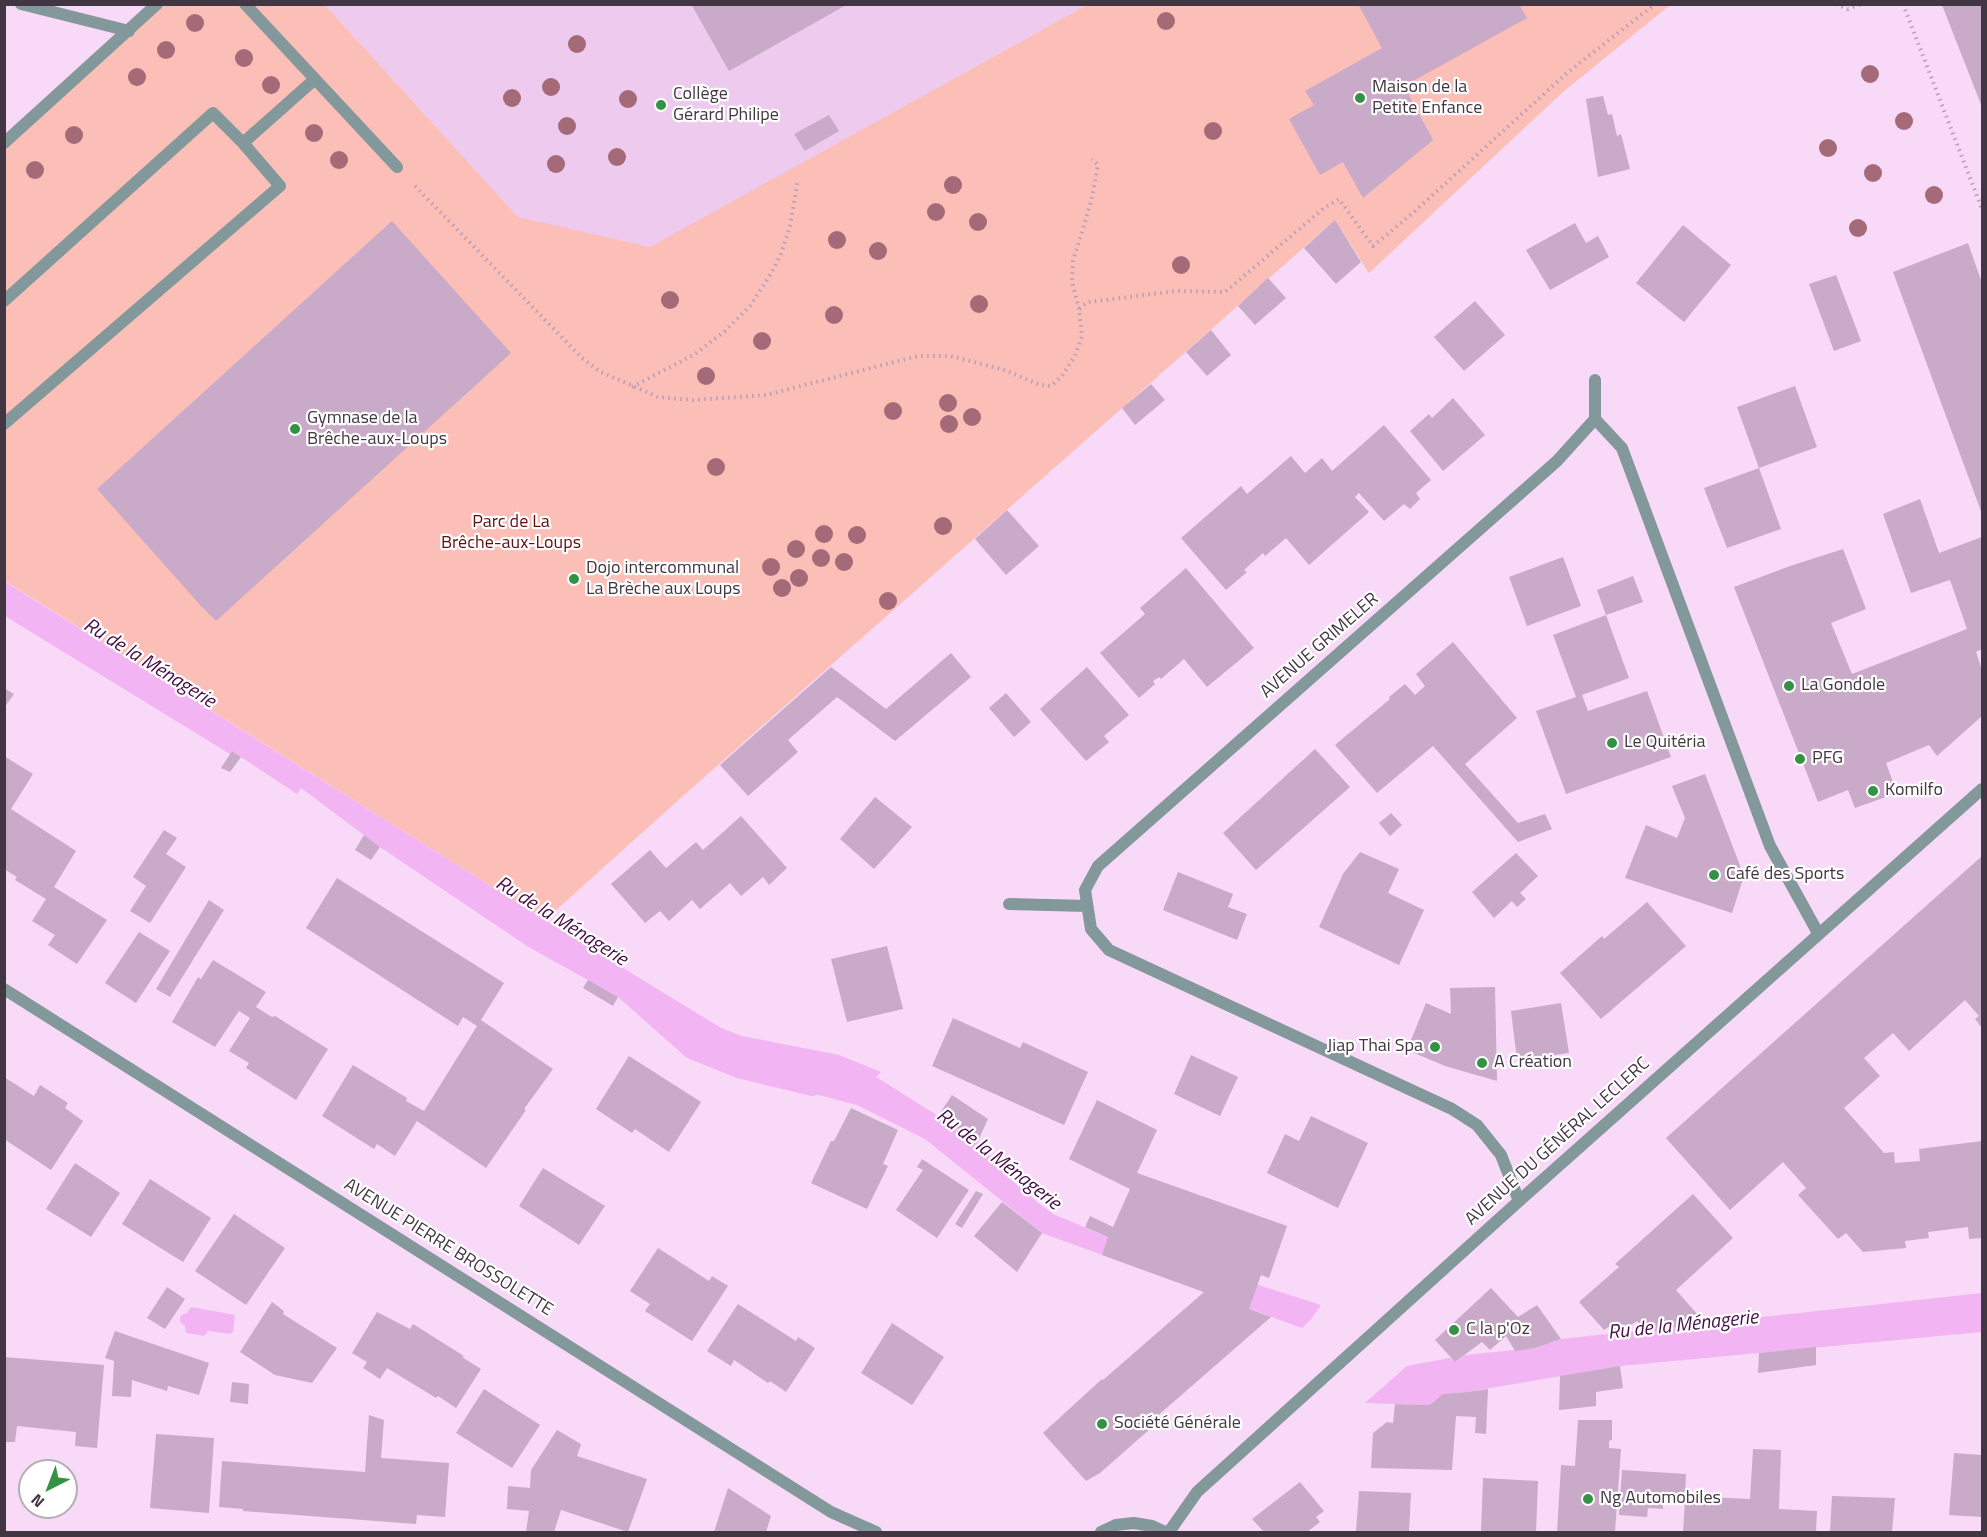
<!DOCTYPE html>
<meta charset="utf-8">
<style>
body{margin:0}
#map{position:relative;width:1987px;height:1537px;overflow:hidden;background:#f9d9f8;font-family:"Titillium Web",sans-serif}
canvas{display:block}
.frame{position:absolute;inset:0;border:6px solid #423642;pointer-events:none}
.north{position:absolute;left:18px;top:1459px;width:60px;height:60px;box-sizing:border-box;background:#fff;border:2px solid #b3afb3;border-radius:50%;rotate:222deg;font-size:16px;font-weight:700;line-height:24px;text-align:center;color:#423642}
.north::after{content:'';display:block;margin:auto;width:21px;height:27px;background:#349244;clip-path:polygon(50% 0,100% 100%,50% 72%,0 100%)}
</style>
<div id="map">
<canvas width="1987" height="1537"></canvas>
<div class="frame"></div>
<div class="north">N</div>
</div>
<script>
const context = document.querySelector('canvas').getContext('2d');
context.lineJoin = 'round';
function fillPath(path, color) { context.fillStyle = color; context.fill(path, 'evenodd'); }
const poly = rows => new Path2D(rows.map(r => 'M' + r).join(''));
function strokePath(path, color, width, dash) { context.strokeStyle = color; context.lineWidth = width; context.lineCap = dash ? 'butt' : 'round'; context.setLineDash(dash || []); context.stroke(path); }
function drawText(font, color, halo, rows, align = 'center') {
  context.font = font + ' "Titillium Web",sans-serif'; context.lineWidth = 4.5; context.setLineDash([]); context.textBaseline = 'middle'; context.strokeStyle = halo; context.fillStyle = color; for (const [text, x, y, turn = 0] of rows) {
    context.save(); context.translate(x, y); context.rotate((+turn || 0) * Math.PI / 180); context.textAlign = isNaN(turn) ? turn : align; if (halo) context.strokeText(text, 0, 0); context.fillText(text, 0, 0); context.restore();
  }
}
fillPath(poly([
 [325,5,1087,5,650,248,518,217]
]), '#eecaee');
fillPath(poly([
 [157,5,325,5,518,217,650,247,1087,5,1670,5,1563,92,1369,273,1335,220,693,787,545,920,5,581,4,143]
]), '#fbbfb8');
fillPath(poly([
 [4,581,545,920,721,1028,742,1036,839,1055,881,1072,876,1077,978,1141,1003,1173,1037,1202,1053,1214,1108,1237,1321,1305,1312,1318,1302,1328,1042,1233,925,1139,857,1105,819,1095,811,1096,737,1078,687,1058,618,997,527,946,380,847,301,788,297,794,241,757,232,751,230,754,5,616],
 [1982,1293,1982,1332,1620,1366,1467,1392,1444,1394,1430,1405,1365,1403,1407,1366,1450,1358,1456,1362,1465,1355,1535,1348,1561,1339],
 [191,1307,235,1315,233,1332,230,1334,208,1331,204,1336,186,1333,185,1326,180,1322,180,1317,183,1314,187,1313]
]), '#f2b4f2');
fillPath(poly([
 [691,4,848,4,729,71],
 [1358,4,1519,4,1527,18,1404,86,1433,140,1363,198,1343,162,1320,175,1289,119,1314,105,1305,91,1382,48],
 [1944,4,1982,4,1982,107,1942,5],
 [1603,96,1608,115,1612,114,1617,136,1621,134,1630,169,1598,177,1586,99],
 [829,115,839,131,805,151,794,134],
 [1335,220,1361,262,1336,284,1304,248],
 [392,221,511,353,216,621,201,606,97,489],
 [1575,223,1586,243,1598,236,1609,257,1550,290,1526,250],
 [1683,225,1731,265,1684,322,1636,283],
 [1968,243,1982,283,1982,514,1893,272],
 [1836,275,1861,341,1834,351,1809,284],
 [1268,278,1286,298,1255,325,1238,306],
 [1475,301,1505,335,1464,371,1434,337],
 [1211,330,1231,355,1207,376,1186,352],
 [1151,384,1165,400,1135,425,1122,408],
 [1795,386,1817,447,1759,468,1781,529,1727,548,1704,488,1759,468,1737,407],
 [1453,398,1485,435,1443,471,1410,431,1429,414,1432,418],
 [1384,425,1431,480,1416,493,1420,499,1410,509,1404,504,1384,521,1359,493,1355,497,1369,512,1309,565,1286,538,1265,556,1263,553,1244,570,1247,572,1226,590,1181,538,1241,486,1247,494,1291,456,1305,473,1322,458,1332,471],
 [1920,499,1939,553,1982,537,1982,649,1976,652,1982,670,1982,716,1937,756,1929,745,1886,763,1897,793,1855,808,1848,790,1818,802,1734,587,1790,566,1843,549,1866,609,1831,623,1852,674,1967,629,1950,580,1911,593,1883,514],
 [1007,510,1039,546,1006,575,975,539],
 [1563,557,1581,606,1527,626,1509,577],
 [1186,568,1254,648,1207,687,1184,659,1161,679,1159,677,1153,681,1155,684,1139,698,1100,653,1145,614,1140,608],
 [1633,576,1643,602,1606,615,1597,590],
 [1606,615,1629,678,1582,695,1588,711,1647,691,1671,757,1566,794,1536,711,1576,697,1553,635],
 [1453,642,1517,718,1465,764,1518,823,1545,814,1552,829,1518,842,1433,746,1377,793,1335,745,1390,699,1389,697,1405,684,1415,695,1425,686,1416,674],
 [951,653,971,677,895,741,837,697,788,740,798,752,748,796,720,765,831,667,886,709],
 [1087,667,1129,715,1104,736,1109,742,1086,761,1040,709],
 [4,688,14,694,4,708],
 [1006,693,1031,722,1014,737,989,708],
 [1315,749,1350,787,1256,870,1223,833],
 [232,751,241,757,230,772,221,768],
 [4,756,33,774,11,809,76,851,54,887,107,920,77,964,48,945,55,935,32,921,46,899,15,880,17,877,4,869],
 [1705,774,1744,876,1732,913,1625,878,1646,825,1677,838,1685,818,1672,786],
 [875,797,912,827,874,869,840,839],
 [1391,813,1402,825,1390,836,1379,823],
 [741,816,787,868,769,885,763,877,741,896,730,883,700,909,692,900,669,921,660,911,645,923,611,884,650,850,666,868,696,842,703,850],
 [164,830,177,838,166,854,186,867,150,923,130,911,146,886,133,877],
 [364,835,380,847,371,860,355,850],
 [1360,852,1399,869,1388,893,1424,910,1399,965,1319,927,1343,874],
 [1516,853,1538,876,1520,893,1526,899,1517,907,1512,901,1494,918,1472,892],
 [1982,856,1982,1028,1975,1019,1979,1016,1965,1000,1909,1051,1893,1033,1864,1058,1880,1076,1844,1108,1884,1153,1894,1152,1895,1163,1920,1161,1919,1149,1982,1141,1982,1238,1969,1239,1968,1227,1928,1232,1929,1238,1905,1241,1906,1248,1863,1252,1846,1233,1838,1239,1798,1195,1806,1188,1783,1162,1730,1210,1666,1138],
 [1178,872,1233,894,1228,907,1247,914,1237,940,1163,910],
 [337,878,504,983,481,1020,553,1069,524,1109,526,1110,486,1168,417,1121,395,1156,377,1144,374,1149,322,1116,353,1065,407,1098,406,1101,424,1111,477,1026,463,1017,458,1026,306,928],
 [209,900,224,910,170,997,156,989],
 [1647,902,1686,946,1601,1019,1560,973,1602,936,1604,939],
 [139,932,170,951,136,1003,105,983],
 [887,946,903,1009,847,1022,831,959],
 [213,960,266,992,256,1007,272,1017,275,1016,328,1049,296,1100,246,1068,249,1063,229,1051,250,1018,239,1011,215,1047,172,1022,198,977,201,979],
 [588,980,618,997,613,1006,583,988],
 [1495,987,1497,1081,1445,1066,1407,1050,1426,1003,1451,1014,1450,988],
 [1561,1003,1569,1053,1517,1060,1511,1011],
 [953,1018,1020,1048,1023,1042,1088,1072,1064,1125,932,1066],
 [1191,1055,1238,1077,1220,1116,1174,1094],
 [629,1056,701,1102,669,1152,635,1129,632,1133,596,1109],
 [4,1077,34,1096,40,1085,68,1103,65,1108,83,1121,51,1170,4,1139],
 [952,1095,988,1119,978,1141,938,1116],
 [1097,1100,1157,1130,1137,1173,1287,1226,1269,1278,1261,1275,1249,1309,1271,1317,1147,1425,1150,1429,1100,1473,1086,1481,1043,1433,1102,1379,1103,1380,1204,1292,1102,1255,1108,1237,1085,1227,1090,1216,1113,1227,1130,1189,1069,1159],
 [851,1108,898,1130,883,1164,888,1166,867,1209,811,1183,831,1141,834,1141],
 [1311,1116,1368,1143,1338,1208,1267,1173,1285,1134,1299,1141],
 [922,1159,969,1190,937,1238,896,1210,923,1170,917,1167],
 [75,1163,120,1193,91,1237,46,1209],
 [543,1168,605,1206,579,1245,519,1206],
 [150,1179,211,1218,183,1262,122,1224],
 [976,1191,983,1194,962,1228,955,1224],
 [1693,1194,1733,1238,1676,1290,1705,1323,1647,1331,1637,1321,1619,1333,1612,1325,1604,1330,1579,1302,1619,1267,1615,1264],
 [1002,1202,1042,1233,1017,1272,974,1236],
 [234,1214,285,1248,246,1305,195,1271],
 [658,1248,709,1281,712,1276,728,1286,692,1341,645,1311,650,1304,630,1291],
 [167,1287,185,1299,165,1329,147,1318],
 [1491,1288,1518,1317,1537,1305,1561,1339,1535,1348,1515,1351,1506,1336,1490,1350,1482,1342,1455,1362,1435,1340],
 [272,1302,284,1311,283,1314,337,1348,312,1383,275,1375,240,1352],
 [738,1304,796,1341,798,1337,815,1348,786,1392,770,1381,768,1383,734,1360,731,1366,707,1351],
 [377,1312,410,1329,413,1324,464,1356,462,1357,481,1369,456,1408,438,1396,436,1398,387,1368,380,1379,363,1368,367,1362,352,1353],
 [892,1323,944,1357,912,1405,861,1373],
 [115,1331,209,1363,199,1395,168,1386,167,1391,132,1380,131,1397,112,1396,114,1361,105,1358],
 [1816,1347,1816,1365,1758,1373,1759,1353],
 [4,1357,104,1365,97,1448,75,1446,76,1432,17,1426,15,1442,4,1442],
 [1620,1366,1623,1388,1596,1392,1596,1406,1559,1410,1560,1376],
 [232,1382,249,1384,248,1404,230,1402],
 [484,1389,540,1425,512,1468,456,1433],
 [1488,1389,1486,1434,1475,1433,1476,1417,1456,1416,1452,1470,1371,1468,1373,1433,1387,1422,1393,1423,1395,1404,1430,1405,1443,1394,1467,1392],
 [369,1415,384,1420,381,1458,449,1463,445,1517,417,1515,416,1524,243,1511,243,1509,219,1507,222,1461,365,1472],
 [1578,1420,1612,1420,1612,1440,1609,1441,1609,1448,1621,1449,1615,1532,1557,1532,1561,1465,1575,1466],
 [557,1430,581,1444,577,1456,647,1479,628,1532,561,1510,554,1532,526,1532,529,1511,507,1509,508,1486,530,1488,531,1470],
 [156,1434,214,1438,209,1513,150,1508],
 [1753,1449,1781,1450,1779,1509,1817,1511,1816,1532,1683,1532,1685,1501,1663,1499,1663,1509,1648,1508,1647,1517,1619,1515,1622,1470,1686,1474,1685,1496,1750,1499],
 [1954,1453,1982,1455,1982,1517,1949,1515],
 [1483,1478,1538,1481,1536,1532,1481,1532],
 [1300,1482,1324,1511,1316,1517,1320,1522,1307,1532,1264,1532,1252,1519],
 [728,1488,771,1516,766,1532,714,1532],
 [1359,1491,1411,1493,1409,1532,1356,1532],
 [1832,1496,1895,1498,1892,1532,1830,1532]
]), '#c9aac8');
strokePath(poly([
 [1836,4,1848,9,1861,4],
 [1903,4,1982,209],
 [415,186,582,358,599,371,658,397,693,400,766,395,918,356,950,356,974,362,1005,370,1040,385,1051,386,1062,376,1075,356,1082,336,1079,309,1088,302,1177,291,1225,292,1324,208,1339,199,1373,246,1414,212,1567,73,1655,4],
 [1079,309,1072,282,1073,261,1091,202,1098,165,1092,159],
 [632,387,695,354,725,331,750,306,772,272,781,254,790,226,798,179]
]), '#b69eb6', 4, [1.5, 4.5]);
strokePath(poly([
 [245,4,397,167],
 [243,143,315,79],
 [4,301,213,113,243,143,280,186,4,424]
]), '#83989b', 12);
strokePath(poly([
 [21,4,129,31],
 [4,143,157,4],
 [1595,419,1595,380],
 [1009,904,1087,906],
 [4,989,831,1512,876,1532],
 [1519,1201,1501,1155,1477,1125,1452,1109,1109,950,1091,929,1085,890,1098,866,1557,461,1595,419,1622,448,1770,846,1818,933]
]), '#83989b', 12);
strokePath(poly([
 [1101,1532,1116,1525,1134,1523,1152,1526,1165,1532],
 [1169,1532,1197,1492,1519,1201,1982,789]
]), '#83989b', 12);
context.fillStyle = '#a46a78';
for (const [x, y] of [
 [1166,21],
 [195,23],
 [577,44],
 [166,50],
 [244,58],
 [1870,74],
 [137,77],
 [271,85],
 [551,87],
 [512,98],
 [628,99],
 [1904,121],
 [567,126],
 [1213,131],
 [314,133],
 [74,135],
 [1828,148],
 [617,157],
 [339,160],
 [556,164],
 [35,170],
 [1873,173],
 [953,185],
 [1934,195],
 [936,212],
 [978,222],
 [1858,228],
 [837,240],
 [878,251],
 [1181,265],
 [670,300],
 [979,304],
 [834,315],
 [762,341],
 [706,376],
 [948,403],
 [893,411],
 [972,417],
 [949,424],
 [716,467],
 [943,526],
 [824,534],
 [857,535],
 [796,549],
 [821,558],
 [844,562],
 [771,567],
 [799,578],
 [782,588],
 [888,601]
]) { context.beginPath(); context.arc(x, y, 9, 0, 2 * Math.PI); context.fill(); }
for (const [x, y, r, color] of [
 [1360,98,6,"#349244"],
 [661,105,6,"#349244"],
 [295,429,6,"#349244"],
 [574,579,6,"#349244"],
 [1789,686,6,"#349244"],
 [1612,743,6,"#349244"],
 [1800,759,6,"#349244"],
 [1873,791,6,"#349244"],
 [1714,875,6,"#349244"],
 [1435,1047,6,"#349244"],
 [1482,1063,6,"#349244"],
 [1454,1330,6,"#349244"],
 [1102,1424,6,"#349244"],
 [1588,1499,6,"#349244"]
]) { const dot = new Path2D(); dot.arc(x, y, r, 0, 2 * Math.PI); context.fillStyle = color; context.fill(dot); strokePath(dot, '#fff', 2); }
drawText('18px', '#423642', '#fff', [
 ["Maison de la",1372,88],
 ["Petite Enfance",1372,109],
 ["Collège",673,95],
 ["Gérard Philipe",673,116],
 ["Gymnase de la",307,419],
 ["Brêche-aux-Loups",307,440],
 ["Dojo intercommunal",586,569],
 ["La Brèche aux Loups",586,590],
 ["La Gondole",1801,686],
 ["Le Quitéria",1624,743],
 ["PFG",1812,759],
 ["Komilfo",1885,791],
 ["Café des Sports",1726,875],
 ["Jiap Thai Spa",1423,1047,"right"],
 ["A Création",1494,1063],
 ["C la p'Oz",1466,1330],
 ["Société Générale",1114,1424],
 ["Ng Automobiles",1600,1499]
], 'left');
drawText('18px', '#5e100f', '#fff', [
 ["Parc de La",511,523],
 ["Brêche-aux-Loups",511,544]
]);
drawText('18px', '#423642', '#fff', [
 ["AVENUE GRIMELER",1320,646,-41],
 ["AVENUE DU GÉNÉRAL LECLERC",1558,1142,-42],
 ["AVENUE PIERRE BROSSOLETTE",448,1248,32]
]);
drawText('italic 20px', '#440d46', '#fff', [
 ["Ru de la Ménagerie",149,664,32],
 ["Ru de la Ménagerie",561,922,32],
 ["Ru de la Ménagerie",998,1160,38],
 ["Ru de la Ménagerie",1683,1326,-6]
]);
</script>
